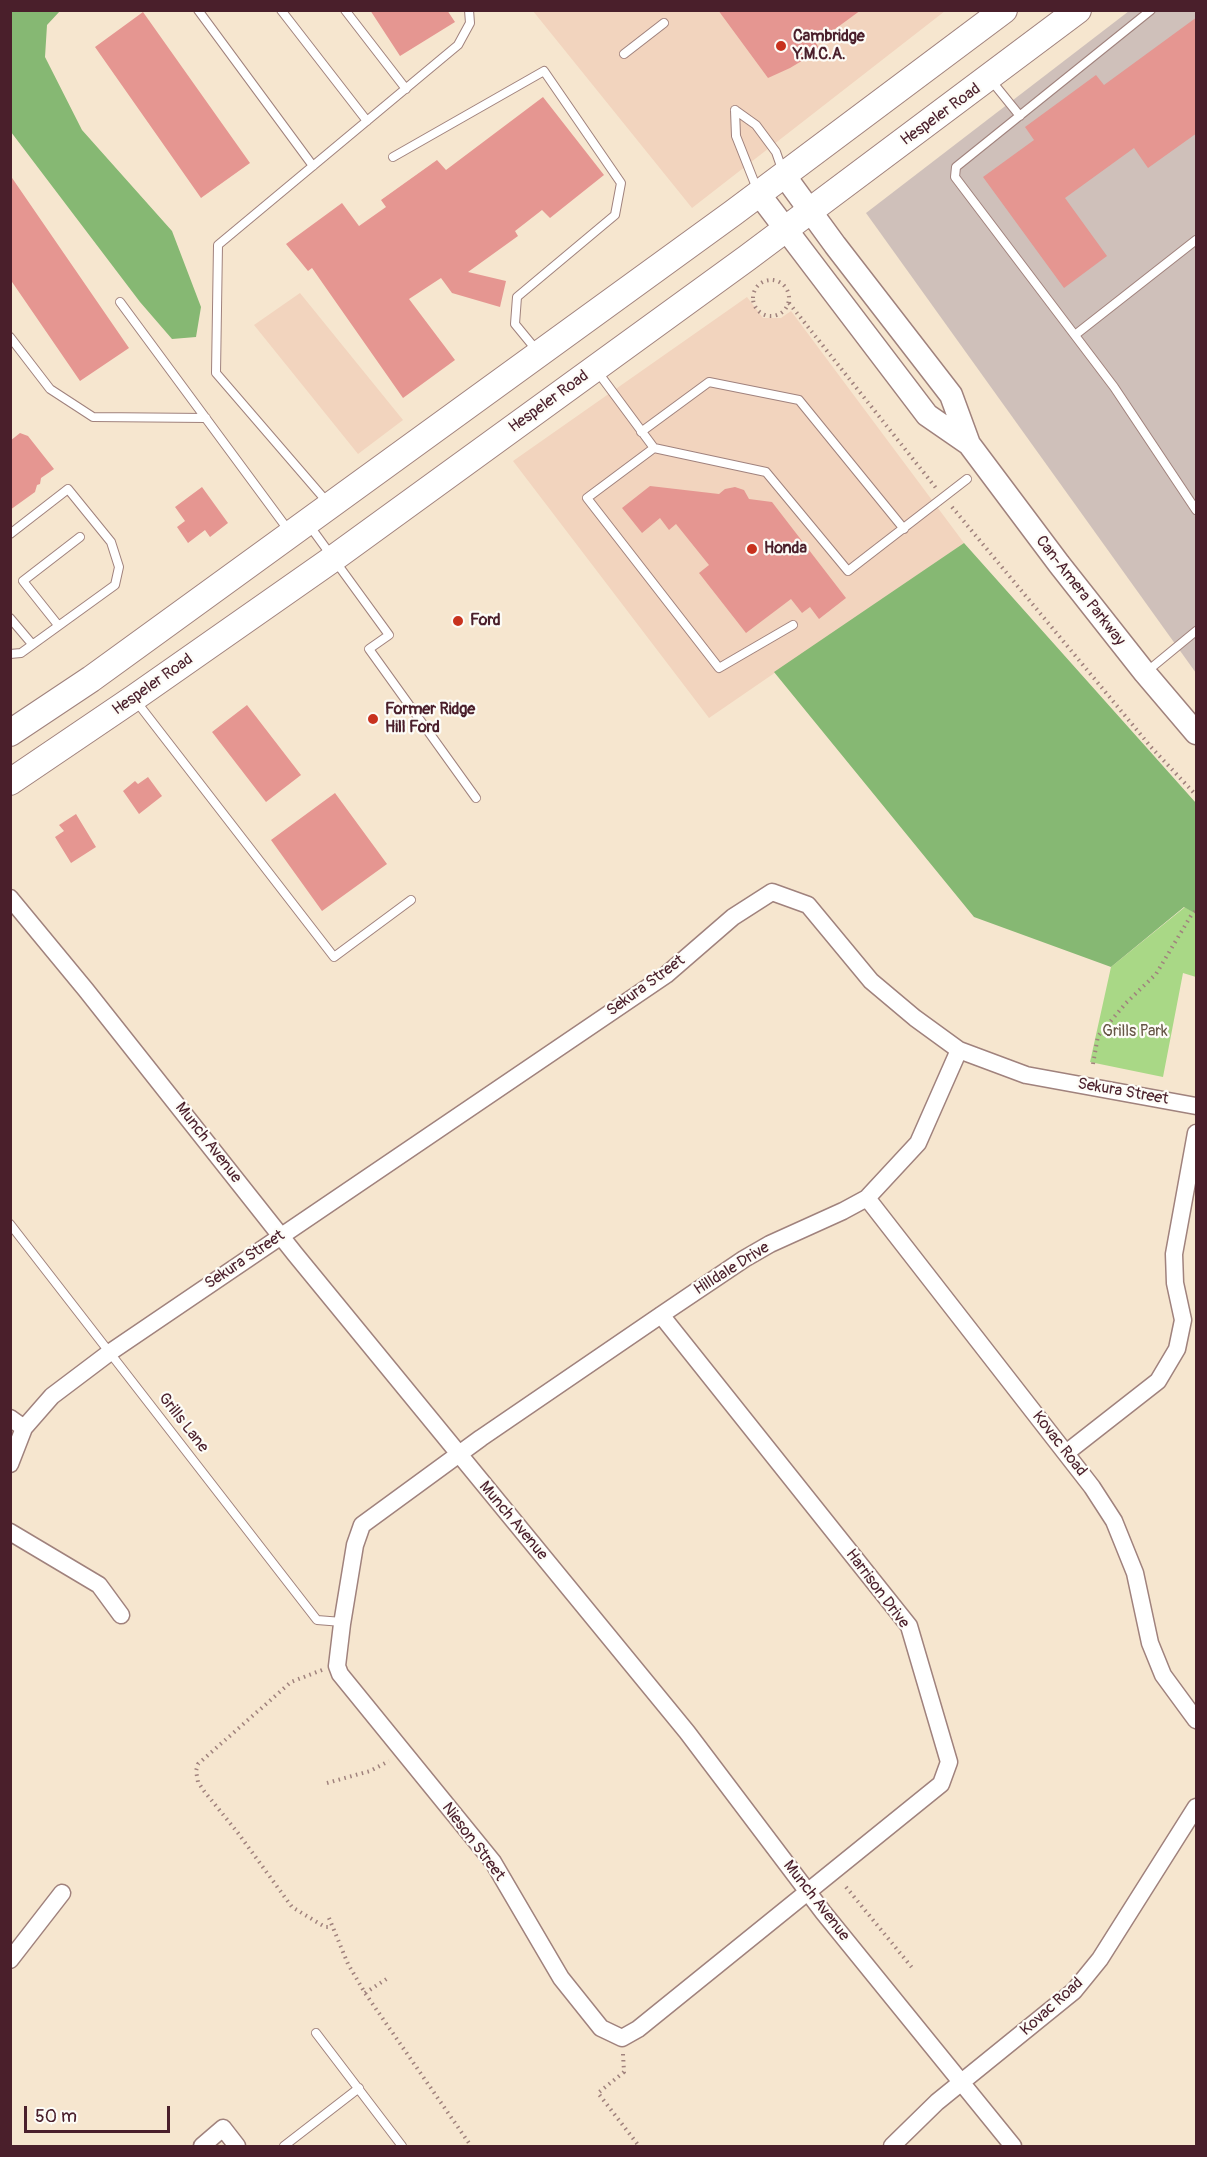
<!DOCTYPE html>
<style>
body{margin:0}
#map{position:relative;width:1207px;height:2157px;overflow:hidden;background:#f6e6cf;font-family:Pangolin,sans-serif}
canvas{display:block}
.frame{position:absolute;inset:0;border:12px solid #4a1f2b;pointer-events:none}
.scale{position:absolute;left:24px;top:2106px;width:146px;height:27px;box-sizing:border-box;border:3px solid #4a1f2b;border-top:0;padding-left:8px;font-size:18px;line-height:21px;white-space:nowrap;color:#4a1f2b;-webkit-text-stroke:4px #fdfcf7;paint-order:stroke}
</style>
<div id="map">
<canvas width="1207" height="2157"></canvas>
<div class="frame"></div>
<div class="scale">50 m</div>
</div>
<script>
const context = document.querySelector('canvas').getContext('2d');
context.lineJoin = 'round';
function fillPath(path, color) { context.fillStyle = color; context.fill(path, 'evenodd'); }
const poly = rows => new Path2D(rows.map(r => 'M' + r).join(''));
function strokePath(path, color, width, dash) { context.strokeStyle = color; context.lineWidth = width; context.lineCap = dash ? 'butt' : 'round'; context.setLineDash(dash || []); context.stroke(path); }
function drawText(font, color, halo, rows, align = 'center') {
  context.font = font + ' Pangolin,sans-serif'; context.lineWidth = 4.5; context.setLineDash([]); context.textBaseline = 'middle'; context.strokeStyle = halo; context.fillStyle = color; for (const [text, x, y, turn = 0] of rows) {
    context.save(); context.translate(x, y); context.rotate((+turn || 0) * Math.PI / 180); context.textAlign = isNaN(turn) ? turn : align; if (halo) context.strokeText(text, 0, 0); context.fillText(text, 0, 0); context.restore();
  }
}
fillPath(poly([
 [533,11,945,11,692,208],
 [300,293,403,420,358,454,254,325],
 [747,297,763,318,781,318,791,311,964,543,709,718,513,461]
]), '#f2d4be');
fillPath(poly([
 [1129,11,1196,11,1196,673,866,213]
]), '#cfc0ba');
fillPath(poly([
 [1185,907,1196,914,1196,977,1183,973,1163,1077,1090,1062,1111,967]
]), '#a9d886');
fillPath(poly([
 [11,10,60,11,47,25,45,57,82,130,172,231,201,307,196,337,172,339,140,302,11,132],
 [964,543,1196,803,1196,914,1184,907,1111,967,974,917,774,672]
]), '#86b873');
fillPath(poly([
 [370,10,447,10,455,22,400,56],
 [718,10,861,10,816,43,820,50,790,68,768,78],
 [143,12,250,163,201,198,95,47],
 [1197,17,1197,133,1148,168,1134,148,1065,198,1107,256,1064,288,983,177,1034,140,1025,127,1096,75,1104,85],
 [543,97,604,175,550,218,542,210,515,231,518,236,468,272,506,281,500,307,452,293,441,278,409,299,455,360,403,398,312,268,308,271,286,244,342,203,359,226,386,207,381,200,437,160,446,170],
 [10,175,129,348,80,381,10,279],
 [20,433,28,436,54,469,41,478,40,484,37,485,35,492,10,510,10,441],
 [650,486,719,494,725,489,735,487,744,490,749,499,772,502,846,598,819,619,810,607,802,613,791,599,746,633,699,573,709,565,676,524,669,530,660,518,642,533,622,508],
 [202,487,228,523,210,537,205,530,188,543,177,527,185,521,175,507],
 [247,705,301,775,266,802,212,732],
 [148,777,162,796,139,814,123,791,135,781,138,784],
 [335,793,387,864,322,911,271,840],
 [76,814,96,847,71,863,55,837,64,831,59,825]
]), '#e59691');
const service = poly([
 [198,10,313,166],
 [281,10,367,121],
 [345,10,406,89],
 [1151,10,956,167,955,177,1114,387,1196,510],
 [624,54,664,23],
 [990,79,1020,116],
 [735,110,736,136,757,189],
 [735,110,756,125,776,152,783,172],
 [393,157,544,71,621,183,615,215,517,297,515,324,538,352],
 [120,302,289,531],
 [1075,335,1196,240],
 [10,337,50,389,93,417,206,418],
 [597,371,654,448],
 [641,432,709,382,799,400,904,529],
 [328,503,216,373,218,245,458,45,470,23,469,10],
 [309,525,389,635,369,649,476,798],
 [10,534,68,489,111,542,119,567,115,585,21,653,10,654],
 [10,618,32,644],
 [58,625,23,581,80,537],
 [793,625,719,668,587,498,654,448,766,472,848,571,967,479],
 [1145,673,1196,631],
 [136,701,334,957,411,900],
 [10,1224,317,1620,342,1622],
 [316,2033,402,2146],
 [284,2146,359,2088]
]);
const minor = poly([
 [10,898,86,990,295,1254,687,1732,823,1912,1013,2146],
 [867,1198,1092,1487,1114,1521,1135,1573,1150,1643,1163,1675,1196,1720],
 [661,1315,909,1626,949,1762,941,1784,638,2029,622,2038,601,2028,561,1978,493,1862,340,1674,337,1666,342,1624,355,1545,362,1525,481,1438,661,1315,744,1259,770,1244,843,1211,867,1198,918,1143,959,1050],
 [10,1418,24,1428],
 [1066,1453,1158,1381,1177,1349,1183,1320,1175,1283,1174,1254,1196,1133],
 [10,1464,24,1428,52,1396,109,1353,666,975,733,917,772,892,808,905,871,981,915,1018,959,1050,1026,1075,1196,1106],
 [10,1532,99,1585,121,1615],
 [10,1960,62,1893],
 [202,2146,223,2128,237,2146],
 [892,2146,937,2102,1074,1991,1100,1959,1196,1807]
]);
const secondary = poly([
 [784,175,835,245,951,395,969,444,1059,564,1145,673,1196,733],
 [759,194,927,415,969,444]
]);
const primary = poly([
 [10,733,91,679,733,213,1004,10],
 [10,782,134,698,334,558,747,258,1078,10]
]);
strokePath(service, '#a0827d', 10);
strokePath(minor, '#a0827d', 19);
strokePath(secondary, '#a0827d', 25);
strokePath(primary, '#a0827d', 28);
strokePath(poly([
 '753 298a18 18 0 1 1 36 0a18 18 0 1 1-36 0Z',
 [789,303,936,488],
 [952,507,1151,747,1196,795],
 [1093,1064,1098,1036,1126,1003,1156,974,1192,914,1196,911],
 [322,1670,291,1682,198,1764,196,1771,198,1782,204,1791,238,1833,292,1907,325,1927,332,1927],
 [327,1783,370,1771,389,1761],
 [846,1887,914,1970],
 [329,1918,348,1964,365,1993,471,2146],
 [365,1993,388,1978],
 [623,2054,624,2072,598,2093,639,2146]
]), '#a0827d', 4, [1.5, 4.5]);
strokePath(service, '#fff', 8);
strokePath(minor, '#fff', 16);
strokePath(secondary, '#fff', 22);
strokePath(primary, '#fff', 26);
for (const [x, y, r, color] of [
 [781,46,6,"#c8321e"],
 [752,549,6,"#c8321e"],
 [458,621,6,"#c8321e"],
 [373,719,6,"#c8321e"]
]) { const dot = new Path2D(); dot.arc(x, y, r, 0, 2 * Math.PI); context.fillStyle = color; context.fill(dot); strokePath(dot, '#fdfcf7', 2); }
drawText('bold 16px', '#4a1f2b', '#fdfcf7', [
 ["Cambridge",793,37],
 ["Y.M.C.A.",793,55],
 ["Honda",764,549],
 ["Ford",470,621],
 ["Former Ridge",385,710],
 ["Hill Ford",385,728]
], 'left');
drawText('16px', '#4a1f2b', '#fdfcf7', [
 ["Hespeler Road",941,115,-36],
 ["Hespeler Road",549,402,-36],
 ["Can-Amera Parkway",1080,591,52],
 ["Hespeler Road",153,685,-35],
 ["Sekura Street",646,986,-36],
 ["Sekura Street",1123,1092,10],
 ["Munch Avenue",208,1143,52],
 ["Sekura Street",245,1260,-34],
 ["Hilldale Drive",732,1269,-32],
 ["Grills Lane",183,1423,52],
 ["Kovac Road",1059,1444,52],
 ["Munch Avenue",513,1521,50],
 ["Harrison Drive",877,1589,53],
 ["Nieson Street",473,1842,53],
 ["Munch Avenue",816,1901,52],
 ["Kovac Road",1052,2007,-42]
]);
drawText('16px', '#665646', '#fdfcf7', [
 ["Grills Park",1135,1032]
]);
</script>
